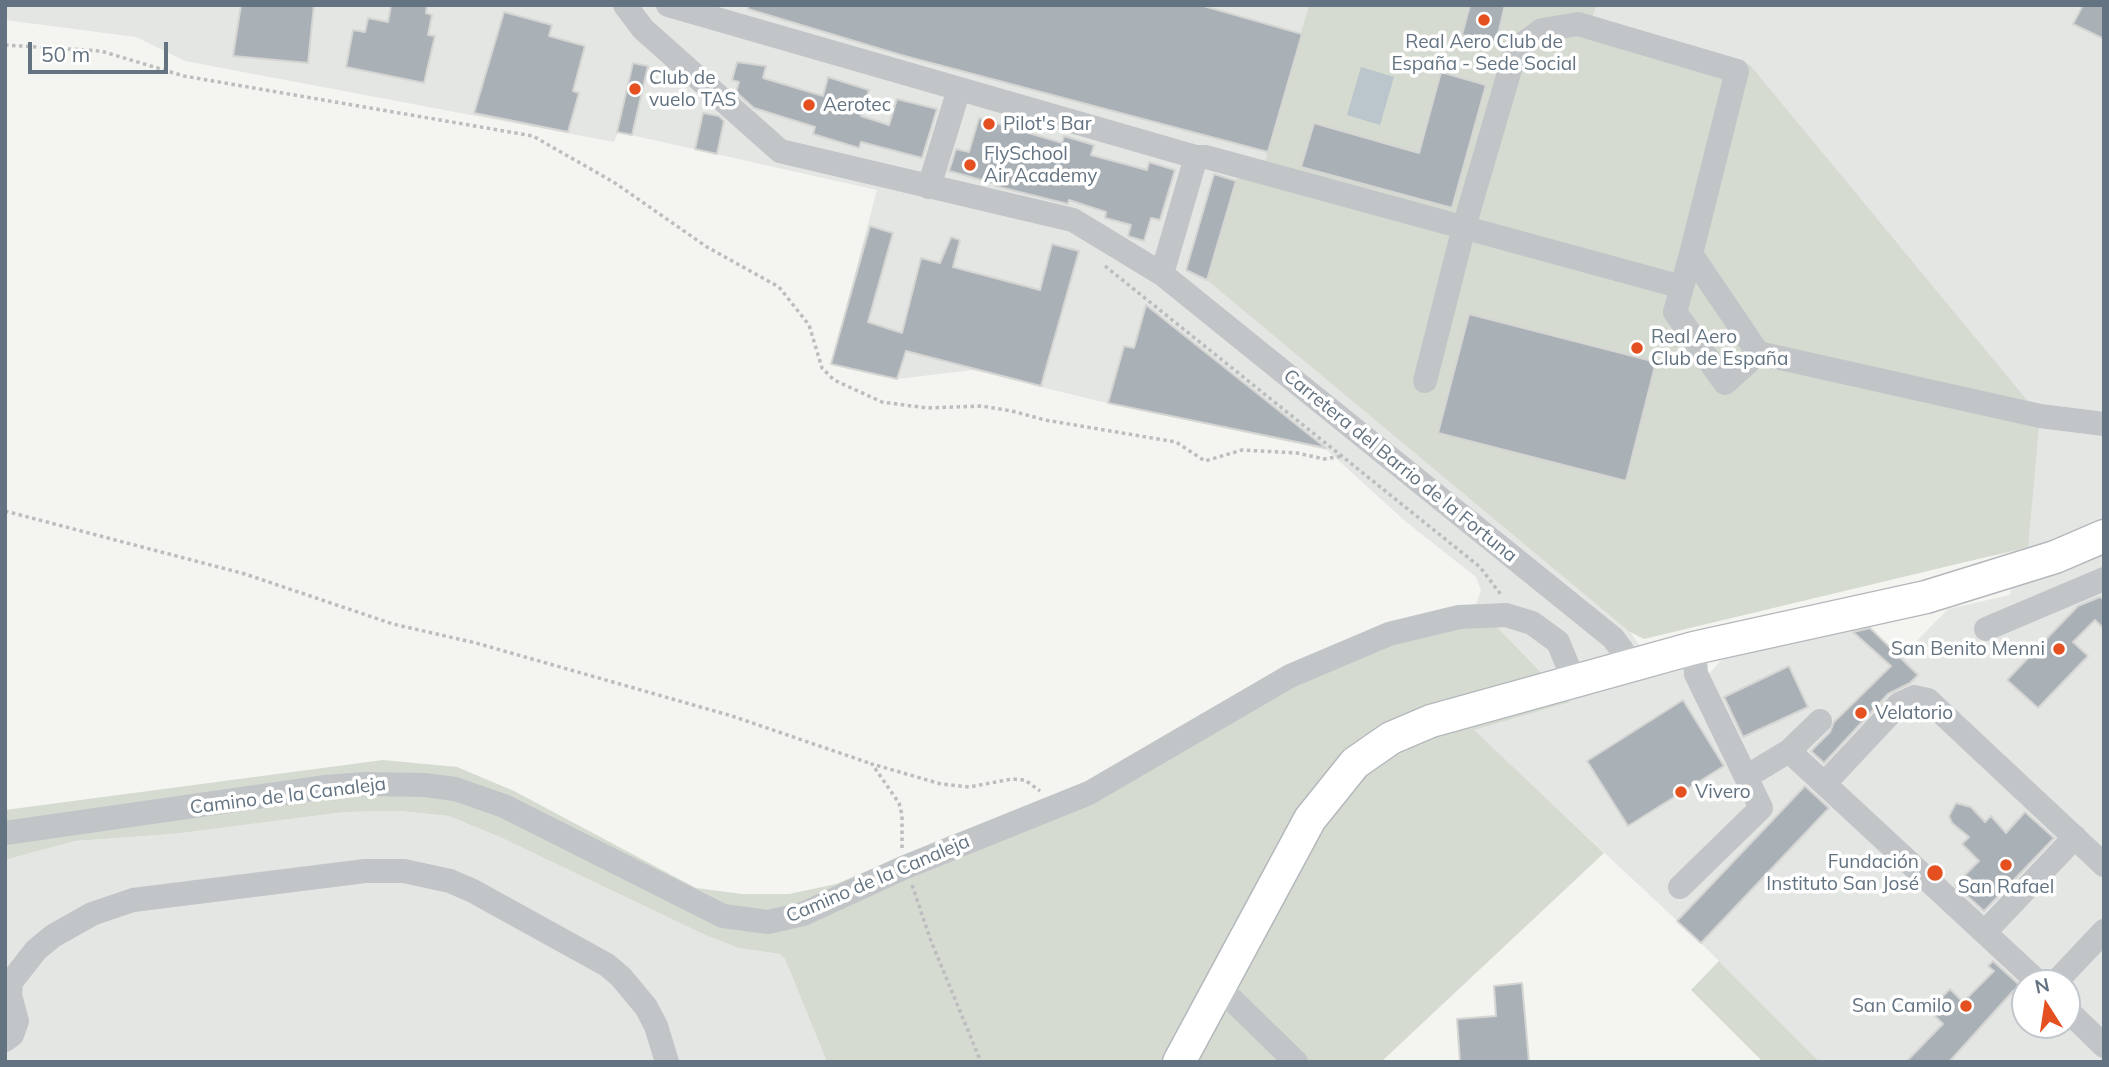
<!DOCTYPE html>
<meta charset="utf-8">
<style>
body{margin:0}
#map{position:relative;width:2109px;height:1067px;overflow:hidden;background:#f4f4f0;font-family:Mulish,sans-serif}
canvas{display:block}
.frame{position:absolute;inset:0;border:7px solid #637381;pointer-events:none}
.north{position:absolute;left:2011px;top:969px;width:70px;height:70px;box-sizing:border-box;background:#fff;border:2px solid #c1c7cd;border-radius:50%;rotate:348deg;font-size:19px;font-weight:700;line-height:28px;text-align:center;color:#637381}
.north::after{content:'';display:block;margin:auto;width:24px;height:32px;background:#e45020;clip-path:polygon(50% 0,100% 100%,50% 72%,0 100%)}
.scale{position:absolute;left:28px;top:42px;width:140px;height:32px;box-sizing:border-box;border:4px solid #637381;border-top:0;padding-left:9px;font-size:21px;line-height:24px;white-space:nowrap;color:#637381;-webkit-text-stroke:5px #fff;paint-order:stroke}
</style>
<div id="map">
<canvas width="2109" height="1067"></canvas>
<div class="frame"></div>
<div class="north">N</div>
<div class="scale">50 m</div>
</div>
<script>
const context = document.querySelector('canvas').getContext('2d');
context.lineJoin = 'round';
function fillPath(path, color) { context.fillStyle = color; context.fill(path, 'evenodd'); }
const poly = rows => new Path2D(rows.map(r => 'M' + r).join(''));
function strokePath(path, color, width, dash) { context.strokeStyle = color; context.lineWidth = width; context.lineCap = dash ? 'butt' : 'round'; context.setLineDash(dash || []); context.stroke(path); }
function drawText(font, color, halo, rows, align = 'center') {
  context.font = font + ' Mulish,sans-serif'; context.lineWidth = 7; context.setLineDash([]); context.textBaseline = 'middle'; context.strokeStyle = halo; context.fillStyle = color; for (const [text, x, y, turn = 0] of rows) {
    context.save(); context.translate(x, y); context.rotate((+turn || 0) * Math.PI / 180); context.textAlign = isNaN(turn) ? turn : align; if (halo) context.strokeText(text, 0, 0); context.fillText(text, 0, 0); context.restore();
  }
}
fillPath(poly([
 [5,5,2104,5,2104,1062,1820,1062,1701,943,1473,730,1570,701,1476,605,1481,590,1476,577,1405,521,1327,450,1102,402,973,370,897,379,831,364,877,190,618,132,614,142,185,61,136,37,5,20],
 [2016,551,2010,595,1948,609,1901,657,1867,626,1725,656,1706,677,1684,669,1662,675,1630,632],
 [2025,983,2067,983,2067,1025,2025,1025],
 [400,811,449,816,502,838,703,934,738,948,780,954,785,959,827,1062,5,1062,5,860,75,841,173,834,345,812]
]), '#e4e6e3');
fillPath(poly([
 [1309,5,1596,5,1593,16,1750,65,2040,416,2028,547,1644,639,1630,632,1207,280,1237,178,1259,183],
 [1476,605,1570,702,1474,730,1604,853,1381,1062,827,1062,785,959,780,954,738,948,703,934,502,838,449,816,400,811,345,812,173,834,75,841,5,860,5,810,383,760,457,767,514,791,696,888,742,894,789,894,836,884,947,837,1075,790,1252,688],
 [1719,961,1820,1062,1763,1062,1691,990]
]), '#d5dbd1');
fillPath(poly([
 [1361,67,1394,77,1380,125,1347,115]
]), '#bac6cb');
const building = poly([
 [241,5,314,5,308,63,233,56,241,5],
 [391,5,427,5,426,13,432,15,428,35,435,36,424,83,346,67,353,30,365,32,368,18,388,22,391,5],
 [748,5,1200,5,1302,34,1268,152,901,55,748,9,748,5],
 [1470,5,1505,5,1496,43,1462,35,1470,5],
 [2083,5,2104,5,2104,39,2073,24,2083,5],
 [504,12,552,25,549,36,585,46,573,91,579,93,568,132,474,113,504,12],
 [737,62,766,66,763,78,823,96,828,77,869,90,861,116,889,125,897,99,937,109,922,158,861,142,859,148,813,134,815,127,754,108,736,92,739,82,732,80,737,62],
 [633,63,648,66,632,135,617,132,633,63],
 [1441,72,1486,85,1452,208,1301,167,1314,123,1419,153,1441,72],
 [703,113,719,116,724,121,717,154,695,149,703,113],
 [979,118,1062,143,1064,136,1094,145,1091,155,1147,170,1149,162,1175,170,1160,220,1151,218,1144,241,1128,236,1131,225,1105,218,1106,212,1069,200,1068,204,995,186,996,184,949,171,956,149,969,152,979,118],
 [1214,174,1236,181,1207,280,1186,270,1214,174],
 [870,226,893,233,868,322,902,333,921,258,940,263,951,237,960,240,953,267,1040,290,1052,244,1079,251,1041,386,906,351,897,379,831,364,870,226],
 [1146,305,1326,448,1108,403,1124,346,1134,348,1146,305],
 [1469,314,1656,362,1626,481,1438,433,1469,314],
 [2100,597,2104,600,2104,629,2095,620,2073,642,2088,656,2038,708,2007,680,2078,606,2100,597],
 [1870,628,1918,675,1910,683,1888,694,1824,763,1811,751,1830,732,1834,722,1891,666,1853,632,1870,628],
 [1789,666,1808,707,1743,737,1724,697,1789,666],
 [1683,700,1724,766,1628,826,1587,761,1683,700],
 [1805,786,1829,808,1701,943,1677,921,1805,786],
 [1956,803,1971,807,1985,822,1991,816,2006,833,2025,812,2054,838,1984,911,1955,885,1979,861,1962,844,1969,837,1952,823,1949,816,1956,803],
 [1993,961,2025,990,2025,1000,2014,990,1949,1062,1906,1062,1943,1024,1929,1010,1950,989,1963,1002,1994,971,1988,966,1993,961],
 [1522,983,1529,1062,1460,1062,1457,1019,1496,1016,1494,986,1522,983]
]);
fillPath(building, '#aab1b6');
strokePath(building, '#d5d5d3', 2);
const major = poly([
 [1179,1062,1310,819,1355,763,1391,738,1431,721,1694,648,1926,597,2055,557,2104,536]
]);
strokePath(major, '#b4b8bc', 35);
strokePath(poly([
 [5,45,101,51,184,76,533,136,615,183,707,247,779,287,809,325,822,368,834,380,882,402,927,408,981,406,1012,411,1045,420,1176,442,1205,461,1242,450,1297,453,1324,459,1343,456],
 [1105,266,1480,567,1502,596],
 [5,511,245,574,393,624,476,643,732,716,872,764],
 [902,848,902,815,899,803,872,764,941,784,969,787,1012,779,1025,780,1040,791],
 [912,885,931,941,981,1062]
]), '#bbbdbf', 3.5, [3.5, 3.5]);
strokePath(poly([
 [625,5,643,29,780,151,1073,220,1162,274,1613,638,1622,650,1627,666],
 [668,5,1196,157,1162,274],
 [1196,157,1206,157,1682,287],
 [929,187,959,89],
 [1758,353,1725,383,1675,312,1691,254,1758,353,2040,416,2104,424],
 [1425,381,1464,227,1516,49,1542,30,1578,24,1737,71,1691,254],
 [1986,629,2104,579],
 [1789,751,2039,983],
 [1746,777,1789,751,1820,721],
 [1825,783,1899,704,1914,697,1928,700,2104,865],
 [5,833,326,787,364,784,425,785,455,789,504,806,723,916,768,922,803,914,903,868,1089,793,1290,676,1389,634,1459,617,1506,615,1532,623,1558,642,1574,681],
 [1680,887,1761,808,1696,674,1694,648],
 [1985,932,2075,837],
 [11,982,36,950,53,936,92,914,133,900,365,871,404,871,450,881,473,891,607,965,621,977,646,1007,656,1026,667,1062],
 [2055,983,2104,931],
 [5,985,11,982,10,995,17,1021,12,1035,5,1040],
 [1219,987,1296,1062],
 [2067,1010,2104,1046]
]), '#c1c5c8', 24);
strokePath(major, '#fff', 32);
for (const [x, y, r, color] of [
 [1484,20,7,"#e45020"],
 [635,89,7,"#e45020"],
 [809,105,7,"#e45020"],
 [989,124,7,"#e45020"],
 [970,165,7,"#e45020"],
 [1637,348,7,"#e45020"],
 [2059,649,7,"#e45020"],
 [1861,713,7,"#e45020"],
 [1681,792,7,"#e45020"],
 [2006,865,7,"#e45020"],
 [1935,873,9,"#e45020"],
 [1966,1006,7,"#e45020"]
]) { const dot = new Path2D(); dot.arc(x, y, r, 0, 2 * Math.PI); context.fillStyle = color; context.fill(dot); strokePath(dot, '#fff', 2.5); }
drawText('19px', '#637381', '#fff', [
 ["Real Aero Club de",1484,42,"center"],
 ["España - Sede Social",1484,64,"center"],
 ["Club de",649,78],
 ["vuelo TAS",649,100],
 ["Aerotec",823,105],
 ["Pilot's Bar",1003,124],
 ["FlySchool",984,154],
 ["Air Academy",984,176],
 ["Real Aero",1651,337],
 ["Club de España",1651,359],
 ["San Benito Menni",2045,649,"right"],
 ["Velatorio",1875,713],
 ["Vivero",1695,792],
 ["Fundación",1919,862,"right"],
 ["Instituto San José",1919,884,"right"],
 ["San Rafael",2006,887,"center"],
 ["San Camilo",1952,1006,"right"]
], 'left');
drawText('19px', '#637381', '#fff', [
 ["Carretera del Barrio de la Fortuna",1400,466,39],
 ["Camino de la Canaleja",288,796,-7],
 ["Camino de la Canaleja",878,879,-23]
]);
</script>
